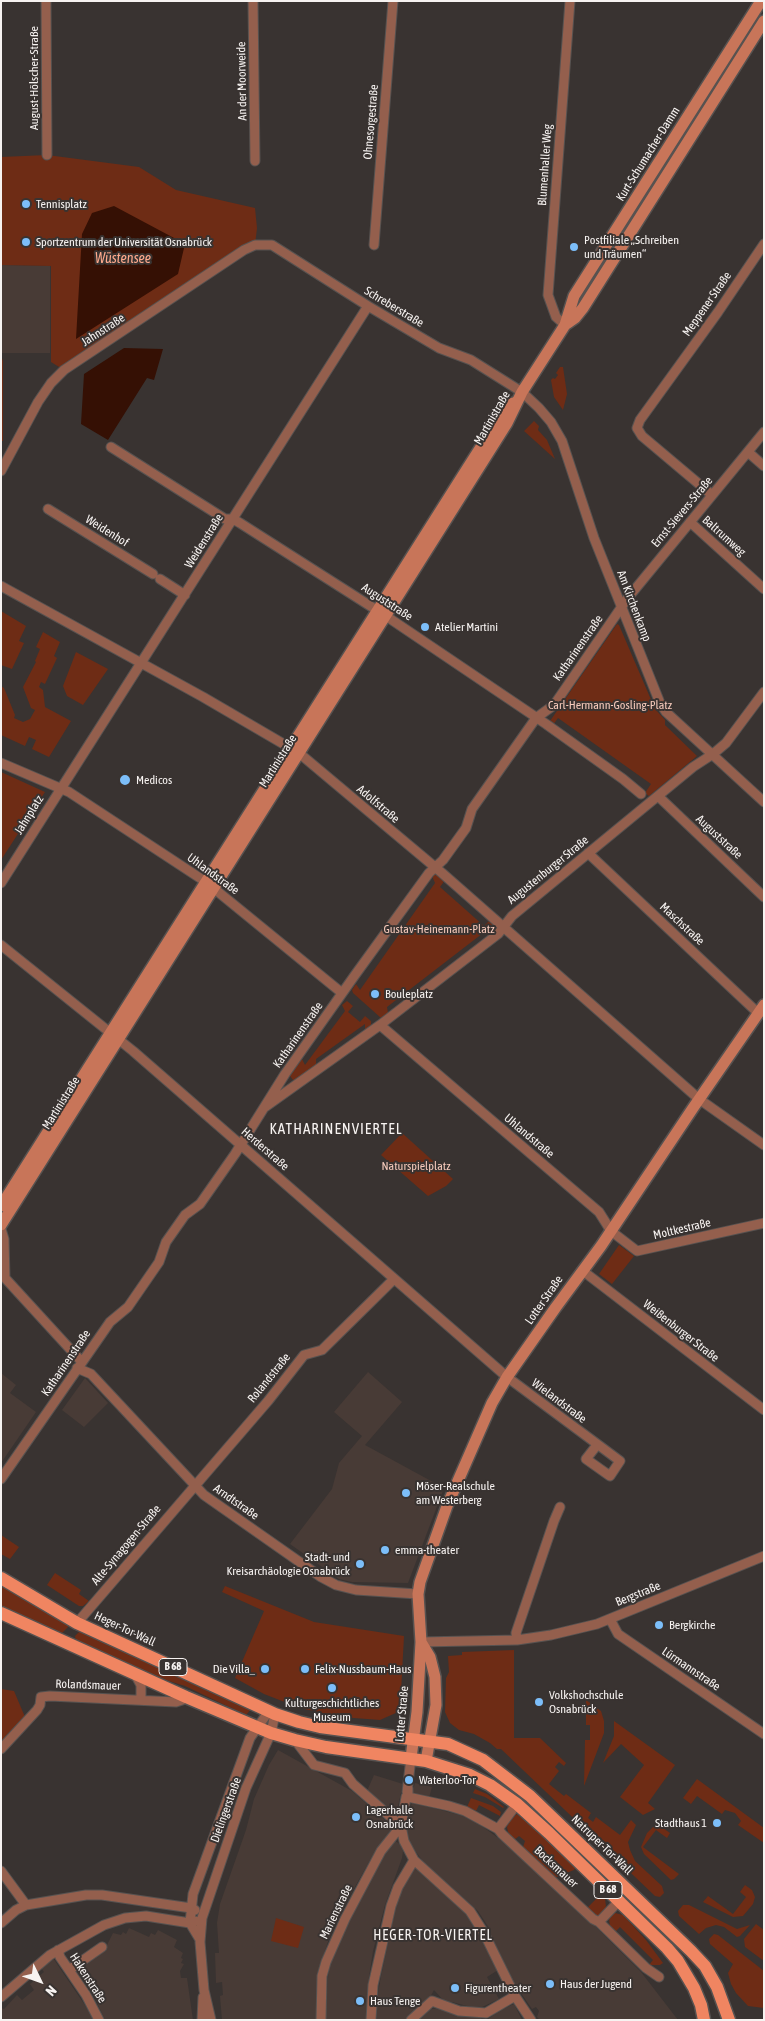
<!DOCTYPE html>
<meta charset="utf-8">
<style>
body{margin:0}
#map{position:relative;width:765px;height:2021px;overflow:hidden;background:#393331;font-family:"Asap Condensed",sans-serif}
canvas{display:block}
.frame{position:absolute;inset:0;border:2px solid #f7f3f1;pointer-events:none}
.north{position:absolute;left:15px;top:1956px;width:50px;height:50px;-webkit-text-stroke:4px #393331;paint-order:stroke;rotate:132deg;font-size:14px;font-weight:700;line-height:20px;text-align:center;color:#f7f3f1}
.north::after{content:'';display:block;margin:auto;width:18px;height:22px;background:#f7f3f1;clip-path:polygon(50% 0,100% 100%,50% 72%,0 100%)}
</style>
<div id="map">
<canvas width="765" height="2021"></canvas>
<div class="frame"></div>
<div class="north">N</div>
</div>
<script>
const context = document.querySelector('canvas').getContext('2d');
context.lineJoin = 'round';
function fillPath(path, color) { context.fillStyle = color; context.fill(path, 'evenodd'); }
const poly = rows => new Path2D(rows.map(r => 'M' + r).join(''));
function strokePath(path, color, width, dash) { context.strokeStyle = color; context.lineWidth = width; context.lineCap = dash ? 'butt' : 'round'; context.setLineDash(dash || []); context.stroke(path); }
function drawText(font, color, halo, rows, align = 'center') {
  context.font = font + ' "Asap Condensed",sans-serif'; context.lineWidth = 4; context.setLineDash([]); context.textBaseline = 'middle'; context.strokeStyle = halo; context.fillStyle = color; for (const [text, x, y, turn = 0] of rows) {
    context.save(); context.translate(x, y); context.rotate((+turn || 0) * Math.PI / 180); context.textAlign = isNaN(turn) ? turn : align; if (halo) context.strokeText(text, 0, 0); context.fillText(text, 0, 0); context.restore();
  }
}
fillPath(poly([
 [1,265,50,266,50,353,1,353],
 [368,1372,402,1402,365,1445,444,1488,408,1583,352,1582,339,1579,290,1544,332,1489,339,1463,362,1436,334,1412],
 [1,1373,16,1385,10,1393,36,1412,1,1463],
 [85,1378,108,1403,84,1427,62,1410],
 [278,1750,352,1791,393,1827,373,1855,335,1922,330,1936,317,1974,319,1976,319,2008,316,2020,222,2020,220,1996,223,1995,222,1982,216,1983,215,1953,219,1953,217,1923,220,1904,246,1830,254,1799,269,1765],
 [374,1775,403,1784,396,1815,367,1791],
 [415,1783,432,1787,429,1798,412,1794],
 [412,1802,463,1816,479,1824,505,1843,557,1888,641,1972,678,2020,540,2020,537,2017,539,2011,536,2007,532,2009,514,1983,488,1930,489,1928,478,1911,425,1864,410,1844,406,1829],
 [395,1841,400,1844,403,1851,402,1858,385,1905,373,1951,369,1977,368,2020,325,2020,329,1964,345,1929,383,1854],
 [416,1867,467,1913,498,1970,487,1977,499,1999,478,2009,452,2002,450,2004,444,2001,434,1990,429,1999,410,2020,377,2020,377,1999,381,1976,397,1902,402,1888],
 [129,1928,149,1937,151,1933,155,1935,158,1930,177,1940,174,1947,183,1953,181,1958,183,1959,181,1963,184,1964,180,1971,181,1978,187,1978,193,2020,105,2020,92,1992,77,1969,104,1951,113,1933,121,1935,123,1932,126,1934],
 [53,1958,95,2020,1,2020,1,2008,4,2009,17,1995,22,2000,34,1990,30,1984,44,1972,41,1968],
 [514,2004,522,2020,487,2020,498,2011],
 [440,2008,467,2017,480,2017,483,2020,413,2020,430,2009]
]), '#483b36');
fillPath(poly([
 [47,155,139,167,176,190,255,208,257,228,255,245,64,370,51,362,51,266,1,265,1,157],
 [1,356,3,361,3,441,1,441],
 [560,367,563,367,567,394,563,410,554,397,551,380,553,378,555,379,558,375,556,373],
 [534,421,539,426,538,430,547,440,555,459,524,431],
 [1,611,26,626,19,641,24,643,12,669,1,665],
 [617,624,619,625,655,709,665,720,665,725,697,756,649,796,645,793,651,784,558,718,553,725,550,721],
 [43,632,60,642,54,656,57,658,45,684,41,682,39,687,43,690,45,707,71,721,49,757,32,749,36,740,29,737,25,746,1,735,1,686,4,688,15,715,14,718,23,722,30,719,35,710,31,708,23,687,36,662,35,661,40,649,36,647],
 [76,652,108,669,83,705,67,696,63,686],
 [1,772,45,792,1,860],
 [436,874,445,880,440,887,484,926,490,920,495,930,488,937,487,930,387,1007,388,1013,381,1018,353,993,352,990,356,984,360,990,435,883,432,876],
 [347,1001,353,1006,348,1012,360,1022,365,1016,371,1021,371,1026,365,1030,365,1024,316,1059,316,1067,295,1081,293,1080,290,1076,302,1059,305,1065,345,1011,342,1005],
 [402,1133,453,1179,446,1186,428,1196,381,1155],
 [619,1245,634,1256,612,1284,599,1274],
 [1,1535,19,1547,10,1559,1,1554],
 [55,1573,81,1590,79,1594,89,1601,83,1606,79,1606,47,1585],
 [1,1583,68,1623,68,1627,61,1634,1,1608],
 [225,1586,314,1622,404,1636,401,1692,398,1712,380,1720,341,1717,300,1708,264,1694,235,1678,264,1611,222,1592],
 [81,1630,252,1708,246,1715,185,1686,156,1677,76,1641,75,1636],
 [514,1650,514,1738,540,1738,566,1763,564,1766,559,1762,555,1767,559,1771,549,1784,564,1796,566,1794,591,1813,588,1818,593,1822,596,1817,620,1835,631,1820,636,1825,628,1842,630,1850,635,1861,662,1886,664,1893,660,1897,655,1896,501,1749,497,1749,490,1743,474,1734,459,1730,450,1723,445,1712,446,1678,449,1672,448,1656,462,1655,462,1652],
 [1,1689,14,1691,25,1717,1,1743],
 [586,1700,601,1711,604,1721,604,1733,584,1786,585,1740,590,1740,590,1725,586,1725],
 [614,1721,675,1765,648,1803,655,1809,643,1815,620,1797,644,1765,621,1744,603,1763,614,1736],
 [697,1779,764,1828,764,1843,738,1825,741,1821,735,1813,725,1810,722,1814,697,1796,691,1804,683,1798],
 [475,1789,487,1794,504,1807,503,1808,485,1797,473,1793],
 [471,1798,493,1806,501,1812,500,1816,479,1805,476,1811,467,1807],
 [517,1814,536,1829,575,1868,574,1870,554,1878,523,1847,525,1841,519,1836,513,1841,509,1836,507,1827,509,1821],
 [660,1826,670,1833,667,1838,656,1830,643,1847,679,1874,674,1879,671,1880,644,1854,641,1847,647,1833,653,1827],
 [745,1885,752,1890,755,1897,753,1904,743,1916,733,1917,703,1902,708,1896,733,1914,746,1897,740,1892],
 [600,1895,602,1895,605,1898,606,1907,602,1914,595,1917,586,1909],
 [683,1905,689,1905,737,1929,750,1925,740,1936,737,1937,724,1927,716,1925,706,1928,699,1934,679,1916,678,1911],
 [615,1913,623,1915,646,1940,663,1963,660,1965,649,1965,653,1960,620,1927,615,1932,610,1927,609,1918],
 [276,1918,304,1927,298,1948,271,1941],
 [756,1924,764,1930,764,1961,745,1947,744,1939],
 [714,1934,718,1935,764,1971,764,2008,748,2006,736,1993,731,1984,728,1973,733,1964,710,1944,709,1939]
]), '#6e2c15');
fillPath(poly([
 [114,206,174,238,184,248,178,274,76,339,82,234,92,213],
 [124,348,163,349,154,380,147,378,108,440,81,424,84,374]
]), '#351004');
const street = poly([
 [46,1,47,155],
 [253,1,255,161],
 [374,245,393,1],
 [565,325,556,317,548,295,570,1],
 [111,447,225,519,233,519,240,523,386,616,546,724,623,779,641,794],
 [748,452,764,466],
 [1,471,38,402,51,383,64,370,244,250,255,245,272,245,368,306,439,348,471,360,522,392,539,408,551,422,562,441,594,538,660,703,666,712,764,802],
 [712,495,642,436,637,428,640,420,718,312,764,244],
 [48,509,153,574],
 [690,522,764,589],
 [160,579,185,595],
 [1,586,203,697,299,753,442,873,699,1099,764,1145],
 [1,763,69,792,206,882,342,993],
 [658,796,764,897],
 [588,853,758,1013],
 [1,883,368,306],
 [1,945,133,1051,507,1377,620,1461,610,1476,586,1459,597,1445],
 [380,1025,599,1212,611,1231,637,1251,764,1223],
 [265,1107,380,1025,498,934,512,916,693,767,713,754,726,743,764,692],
 [1,1229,4,1239,5,1278,81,1361],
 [583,1271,764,1410],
 [77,1368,91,1374,204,1495,321,1577,336,1585,356,1590,418,1594],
 [1,1479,110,1322,128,1307,159,1262,166,1242,185,1215,200,1204,235,1154,285,1074,355,975,429,873,443,860,466,828,472,809,536,718,554,705,627,599,764,432],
 [610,1619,618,1634,764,1734],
 [77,1623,268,1401,304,1355,322,1350,394,1279],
 [517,1640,516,1633,554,1521,560,1507],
 [421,1642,517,1640,551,1635,597,1624,764,1556],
 [135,1674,141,1685,141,1700],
 [295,1740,314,1765,345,1773,353,1784,401,1826],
 [1,1749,37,1710,40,1705,41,1697,50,1696,176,1702,182,1700,186,1697],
 [408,1788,408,1797,406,1797,401,1826,404,1841,414,1860,470,1911,484,1933,515,1996,531,2020],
 [407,1792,411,1758],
 [408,1797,449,1806,465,1811,498,1829,502,1834,593,1919,599,1922],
 [498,1829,517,1804],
 [1,1871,26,1905],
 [620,1900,599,1922,646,1968,659,1977],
 [1,1923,16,1910,26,1905,86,1895,102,1895,191,1908,195,1910],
 [199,1938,190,1923,193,1894,250,1738,269,1711],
 [58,1950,60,1957,86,1995,99,2020],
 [69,1970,102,1947],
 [1,1997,50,1955,104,1925,125,1918,146,1916,190,1923,195,1921],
 [202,2020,203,1997],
 [211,2020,204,1990,200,1942,202,1918,246,1788,271,1733,275,1714],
 [321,2020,322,1976,326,1962,345,1919,381,1851,401,1826],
 [371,2020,373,1985,391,1906,398,1887,414,1860],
 [411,2020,432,2001,459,2011,486,2013,515,1996]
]);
const secondary = poly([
 [565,325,575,318,583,308,764,21],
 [1,1206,467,469,502,414,513,403],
 [1,1225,507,423,522,392,565,325,574,296,761,1],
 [421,1642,430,1657,435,1677,436,1705,426,1761],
 [411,1758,417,1712,421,1642,418,1594,420,1582,447,1506,492,1403,507,1377,556,1307,601,1246,693,1108,764,1005]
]);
const primary = poly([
 [1,1578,77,1623,275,1714,299,1722,320,1727,448,1744,483,1760,530,1796,691,1951,705,1966,717,1987,729,2020],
 [1,1613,186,1697,271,1733,295,1740,326,1747,426,1761,470,1775,490,1785,517,1804,549,1833,667,1948,678,1961,694,1988,701,2005,704,2020]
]);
strokePath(street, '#575250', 11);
strokePath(secondary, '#575250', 14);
strokePath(primary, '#575250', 15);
strokePath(street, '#945f4d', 9);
strokePath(secondary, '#c87559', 11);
strokePath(primary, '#f08561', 12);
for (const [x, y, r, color] of [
 [26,204,5,"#7cbef9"],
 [26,242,5,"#7cbef9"],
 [574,247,5,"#7cbef9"],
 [425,627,5,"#7cbef9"],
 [125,780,6,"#7cbef9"],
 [375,994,5,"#7cbef9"],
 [406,1493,5,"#7cbef9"],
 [385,1550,5,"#7cbef9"],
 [360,1564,5,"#7cbef9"],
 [659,1625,5,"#7cbef9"],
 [265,1669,5,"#7cbef9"],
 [305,1669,5,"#7cbef9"],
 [332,1688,5,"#7cbef9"],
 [539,1702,5,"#7cbef9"],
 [409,1780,5,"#7cbef9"],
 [356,1817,5,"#7cbef9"],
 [717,1823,5,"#7cbef9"],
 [550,1984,5,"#7cbef9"],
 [455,1988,5,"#7cbef9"],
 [360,2001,5,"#7cbef9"]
]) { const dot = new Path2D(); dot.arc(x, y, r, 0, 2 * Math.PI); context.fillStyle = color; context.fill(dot); strokePath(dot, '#393331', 2); }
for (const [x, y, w] of [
 [173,1667,28],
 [608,1890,28]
]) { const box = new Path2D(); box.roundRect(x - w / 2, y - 8.5, w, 17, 4); context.fillStyle = '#393331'; context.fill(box); strokePath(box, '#f7f3f1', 1); }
drawText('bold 11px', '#f7f3f1', null, [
 ["B 68",173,1667],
 ["B 68",608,1890]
]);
drawText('12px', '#f7f3f1', '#393331', [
 ["August-Hölscher-Straße",34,78,-90],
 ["An der Moorweide",242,81,-91],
 ["Ohnesorgestraße",371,122,-85],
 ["Kurt-Schumacher-Damm",648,154,-58],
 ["Blumenhaller Weg",545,165,-86],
 ["Meppener Straße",707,304,-55],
 ["Schreberstraße",394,307,31],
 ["Jahnstraße",103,330,-33],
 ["Martinistraße",492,418,-60],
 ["Ernst-Sievers-Straße",682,512,-50],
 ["Weidenhof",107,531,32],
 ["Baltrumweg",724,536,42],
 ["Weidenstraße",204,541,-58],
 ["Auguststraße",387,602,33],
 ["Am Kirchenkamp",634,606,69],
 ["Katharinenstraße",578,648,-55],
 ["Martinistraße",278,761,-58],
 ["Adolfstraße",378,804,40],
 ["Jahnplatz",29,815,-58],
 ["Auguststraße",719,837,43],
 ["Augustenburger Straße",548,870,-39],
 ["Uhlandstraße",213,874,36],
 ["Maschstraße",682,924,43],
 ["Katharinenstraße",298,1035,-55],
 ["Martinistraße",61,1103,-58],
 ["Uhlandstraße",529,1136,40],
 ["Herderstraße",265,1149,41],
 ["Moltkestraße",682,1229,-13],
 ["Lotter Straße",544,1300,-55],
 ["Weißenburger Straße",681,1331,38],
 ["Katharinenstraße",66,1363,-56],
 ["Rolandstraße",269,1378,-51],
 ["Wielandstraße",559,1401,37],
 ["Arndtstraße",236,1502,35],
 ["Alte-Synagogen-Straße",126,1545,-50],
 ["Bergstraße",638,1594,-22],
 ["Heger-Tor-Wall",125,1629,25],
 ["Lürmannstraße",691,1669,34],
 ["Rolandsmauer",88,1685,2],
 ["Lotter Straße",402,1714,-85],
 ["Dielingerstraße",226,1810,-70],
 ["Natruper-Tor-Wall",602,1845,44],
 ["Bocksmauer",556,1867,43],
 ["Marienstraße",336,1912,-64],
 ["Hakenstraße",88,1978,57]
]);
drawText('12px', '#f7f3f1', '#393331', [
 ["Tennisplatz",36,204],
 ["Postfiliale „Schreiben",584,240],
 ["und Träumen“",584,254],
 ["Sportzentrum der Universität Osnabrück",36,242],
 ["Atelier Martini",435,627],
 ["Medicos",136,780],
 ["Bouleplatz",385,994],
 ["Möser-Realschule",416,1486],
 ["am Westerberg",416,1500],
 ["emma-theater",395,1550],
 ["Stadt- und",350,1557,"right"],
 ["Kreisarchäologie Osnabrück",350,1571,"right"],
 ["Bergkirche",669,1625],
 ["Die Villa_",255,1669,"right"],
 ["Felix-Nussbaum-Haus",315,1669],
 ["Volkshochschule",549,1695],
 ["Osnabrück",549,1709],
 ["Kulturgeschichtliches",332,1703,"center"],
 ["Museum",332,1717,"center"],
 ["Waterloo-Tor",419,1780],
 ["Lagerhalle",366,1810],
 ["Osnabrück",366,1824],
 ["Stadthaus 1",707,1823,"right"],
 ["Haus der Jugend",560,1984],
 ["Figurentheater",465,1988],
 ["Haus Tenge",370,2001]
], 'left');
drawText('12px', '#f6cabb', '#393331', [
 ["Carl-Hermann-Gosling-Platz",610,705],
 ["Gustav-Heinemann-Platz",439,929],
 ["Naturspielplatz",416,1166]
]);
drawText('italic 14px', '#ffaa8d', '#393331', [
 ["Wüstensee",123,259]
]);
context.letterSpacing = '1px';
drawText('14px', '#f7f3f1', '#393331', [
 ["HEGER-TOR-VIERTEL",433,1936]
]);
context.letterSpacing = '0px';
context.letterSpacing = '1px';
drawText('15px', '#f7f3f1', '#393331', [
 ["KATHARINENVIERTEL",336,1129]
]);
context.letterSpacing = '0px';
</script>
